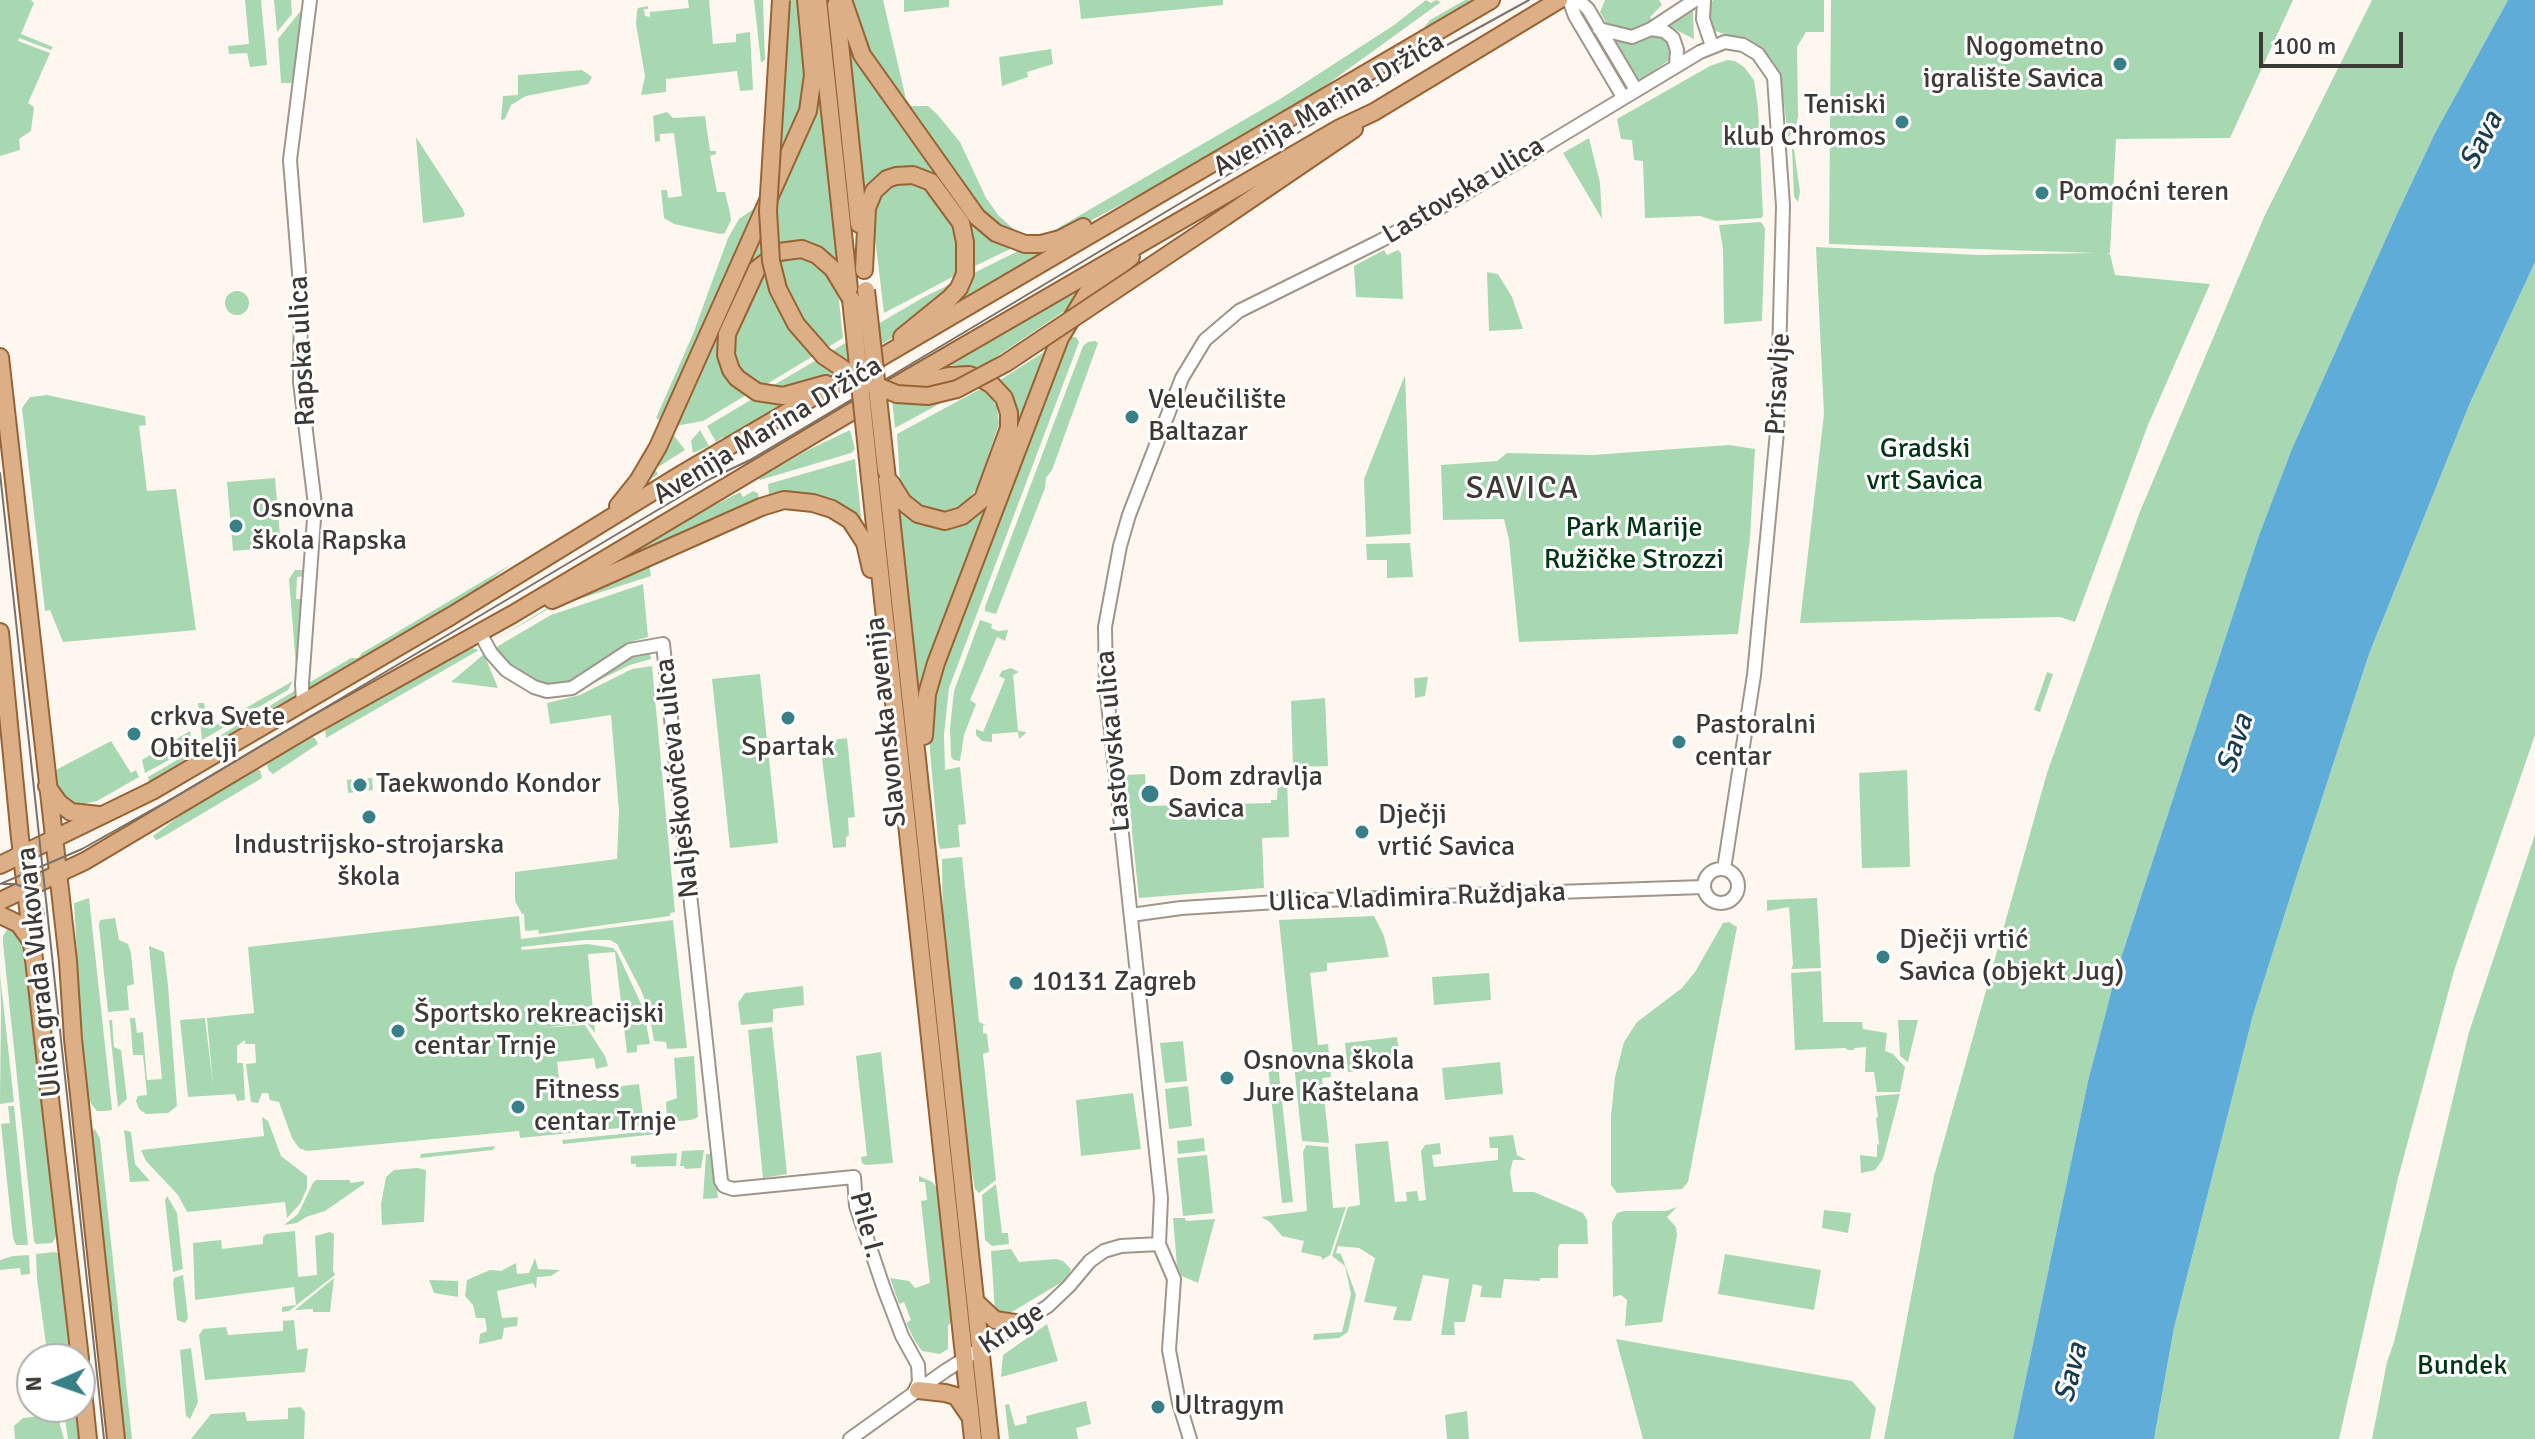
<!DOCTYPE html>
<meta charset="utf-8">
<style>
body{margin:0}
#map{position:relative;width:2535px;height:1439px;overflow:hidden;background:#fef7f0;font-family:Signika,sans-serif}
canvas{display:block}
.north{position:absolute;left:16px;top:1343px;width:80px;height:80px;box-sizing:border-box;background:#fff;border:2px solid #b1b0ae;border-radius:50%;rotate:268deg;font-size:22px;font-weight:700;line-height:32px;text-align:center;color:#3d3934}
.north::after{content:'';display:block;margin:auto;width:28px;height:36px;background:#387f88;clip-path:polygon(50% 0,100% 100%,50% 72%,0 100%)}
.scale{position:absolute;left:2259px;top:32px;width:144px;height:36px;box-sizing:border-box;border:4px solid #3d3934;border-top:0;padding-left:10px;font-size:24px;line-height:28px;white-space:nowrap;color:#3d3934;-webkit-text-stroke:6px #fff;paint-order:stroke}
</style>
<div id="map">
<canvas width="2535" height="1439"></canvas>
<div class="north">N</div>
<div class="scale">100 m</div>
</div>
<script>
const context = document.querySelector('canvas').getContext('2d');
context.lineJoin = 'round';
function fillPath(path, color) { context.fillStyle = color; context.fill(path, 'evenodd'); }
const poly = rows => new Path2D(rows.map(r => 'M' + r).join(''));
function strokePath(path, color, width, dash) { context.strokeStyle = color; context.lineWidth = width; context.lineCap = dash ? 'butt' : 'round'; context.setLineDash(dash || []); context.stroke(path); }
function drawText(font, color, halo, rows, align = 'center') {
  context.font = font + ' Signika,sans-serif'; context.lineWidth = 6; context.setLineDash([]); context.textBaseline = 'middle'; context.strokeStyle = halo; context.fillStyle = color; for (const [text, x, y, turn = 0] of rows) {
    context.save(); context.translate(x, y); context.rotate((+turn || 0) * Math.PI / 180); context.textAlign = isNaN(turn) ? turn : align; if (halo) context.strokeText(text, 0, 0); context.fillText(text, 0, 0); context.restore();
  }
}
fillPath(poly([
 [0,0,31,0,34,3,21,34,53,47,51,50,19,38,18,41,50,53,28,103,34,107,31,131,19,139,20,150,0,156],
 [245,0,261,0,267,65,250,67,247,53,229,54,228,46,249,44],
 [274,0,291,0,292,14,277,32],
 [688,0,709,0,713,44,736,42,736,34,750,32,753,90,740,91,737,71,666,79,666,92,641,95,645,76,636,24,637,11,638,8,648,6,648,9,644,9,645,16,650,17,650,12,689,8],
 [754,0,763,0,765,60,761,63],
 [789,0,802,0,808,80,802,109,779,161],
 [847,0,883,0,906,99,911,106,928,106,937,114,960,142,986,198,999,216,1018,233,1006,232,985,216,866,53],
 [904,0,949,0,949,7,904,12],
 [1079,0,1223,0,1223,5,1081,19],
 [1426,0,1431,3,1436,0,1441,2,1304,101,1195,165,1075,229,1039,239,1280,99,1394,25],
 [1465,0,1470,0,1469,3,1423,29,1430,20],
 [1605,0,1659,0,1662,5,1650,17,1653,22,1629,32,1613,29,1607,24,1600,12],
 [1713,0,1824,0,1824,32,1806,32,1797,47,1798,116,1795,131,1788,137,1780,72,1758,45,1712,30,1709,24,1709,7],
 [1831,0,2293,0,2230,138,2116,139,2110,253,2106,253,2110,254,2115,275,2210,284,2148,425,2075,622,2060,617,1800,623,1824,414,1816,247,1978,255,2096,253,1829,244],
 [2372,0,2508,0,2435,133,2396,216,2291,451,2258,538,2116,973,2088,1081,2013,1439,1884,1439,1934,1176,2047,773,2139,514,2264,217],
 [303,8,294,83,281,83,278,39],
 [1693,11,1694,39,1670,27,1669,25],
 [1650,34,1661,34,1669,41,1672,58,1644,78,1638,79,1614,40,1630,41],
 [847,39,858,62,989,237,1012,248,973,267,969,227,912,168,883,173,864,189],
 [1051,49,1053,64,1027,72,1028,77,1002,86,999,57],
 [1727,60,1735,61,1744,67,1754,80,1758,107,1763,216,1761,218,1716,221,1700,216,1645,218,1643,161,1634,160,1632,140,1621,139,1617,119,1710,66],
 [582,70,592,77,588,84,526,96,511,105,505,119,501,120,503,96,518,95,518,75],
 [820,89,841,266,780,246,723,328,748,394,703,421,675,426,813,113],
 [667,112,673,118,705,116,710,151,716,151,716,154,710,156,717,192,725,192,730,213,731,220,725,233,720,234,674,224,664,218,661,190,667,190,668,198,682,196,674,133,660,134,660,141,655,142,653,116],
 [416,137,462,208,465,214,463,217,423,223],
 [1589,138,1600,183,1602,219,1563,153],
 [1792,149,1794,149,1800,192,1798,202,1794,197],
 [907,182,917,184,934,197,955,225,960,273,884,313,872,213,878,196,887,187],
 [762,203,663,422,656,418,693,334,728,238,739,219],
 [1761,222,1765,228,1762,321,1724,324,1723,249,1719,225],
 [1020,250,1045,252,955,305,968,289,972,274],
 [1384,250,1387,255,1398,250,1401,253,1403,299,1356,297,1354,266],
 [792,258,810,260,827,272,838,292,843,338,762,387,744,374,736,362,735,335,764,274,780,260],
 [2535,262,2535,735,2454,971,2398,1178,2339,1439,2154,1439,2174,1328,2253,1015,2300,866,2369,654,2470,403],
 [1487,272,1498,274,1512,297,1523,329,1489,331],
 [959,280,909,328,827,377,805,386,767,389,924,297],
 [1082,286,1072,306,981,367,948,365],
 '225 303a12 12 0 1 1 24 0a12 12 0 1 1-24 0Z',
 [1068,337,1076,337,1079,342,949,688,944,735,945,770,960,767,966,824,958,825,960,847,940,849,938,841,928,729,936,684],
 [1095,341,1098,343,1052,470,1046,478,1045,488,996,614,992,613,985,611,985,607,1057,415,1083,346,1088,342],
 [1050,348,998,481,1012,435,997,382],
 [1405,375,1411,534,1366,537,1364,479],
 [980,382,895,428,892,400],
 [984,387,997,407,999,424,977,488,966,502,951,511,943,513,917,508,900,483,897,434],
 [47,395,145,416,146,425,139,426,147,491,176,489,196,630,63,642,50,610,45,611,22,408,30,397],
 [754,398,781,406,726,440,723,437,716,442,707,426],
 [700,430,709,446,693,453,691,441],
 [850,430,855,449,851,453,760,480,759,478,808,450],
 [672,433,685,450,655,469,658,474,645,484],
 [1729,445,1755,449,1750,538,1738,634,1519,642,1509,540,1504,519,1443,520,1441,465,1497,461,1507,453,1593,455],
 [855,459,862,524,852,512,838,502,818,495,789,491,769,495,768,484],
 [275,478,281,547,233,551,227,482],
 [753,491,758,493,759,498,754,502,611,566,688,519,740,492,743,497],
 [993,494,922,680,918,700,897,507,917,523,945,527],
 [1410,543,1413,577,1387,578,1387,560,1367,560,1366,544],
 [649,563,651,576,548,609,492,642,552,605],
 [510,565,467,598,313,688,307,684,351,658,358,658,362,653],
 [295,570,306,570,306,576,297,577,296,599,304,599,297,679,289,579],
 [643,584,648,637,630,642,573,682,547,686,536,682,507,663,493,649,551,615],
 [980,620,992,624,991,628,998,631,1008,630,1005,641,997,637,970,700,976,704,964,735,960,761,954,760,951,757,950,729,954,691],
 [894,633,898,633,958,1200,950,1160],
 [472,648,479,650,326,738,325,728,331,724,419,673],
 [645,652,650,653,651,659,630,665,571,694,544,696,634,655],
 [484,654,498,688,451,682],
 [652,666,675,912,670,913,670,916,539,934,538,930,525,931,524,914,522,914,515,901,515,872,617,859,619,811,611,715,550,724,547,703,580,695,632,669],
 [1011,668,1019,672,1013,675,1018,731,1026,732,1025,734,1019,739,1018,732,992,734,992,742,982,741,976,735,976,729,983,732,1005,679,999,676,1002,671],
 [2047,672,2053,674,2040,712,2034,710],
 [760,674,778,843,730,848,712,679],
 [1428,677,1425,696,1415,698,1414,678],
 [293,681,288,690,202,740,198,703,204,703,209,729],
 [296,690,292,701,214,747,206,744],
 [1325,698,1328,766,1293,767,1291,701],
 [190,731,193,747,145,773,142,760],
 [310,736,315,738,318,744,273,774,269,771,267,765,271,759],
 [847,738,855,817,848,818,849,836,846,837,846,847,833,848,820,742],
 [111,741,131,773,136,770,139,777,97,801,75,806,67,802,56,787,54,771],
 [194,750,194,758,151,783,149,781,148,777],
 [256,769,260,770,262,778,161,838,156,840,153,836,201,800],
 [1907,770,1910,867,1862,868,1859,773],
 [1145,774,1147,806,1271,803,1271,800,1277,800,1278,779,1287,779,1289,837,1262,838,1264,888,1139,898,1126,775],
 [372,778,373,790,348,793,347,780],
 [2535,834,2535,1439,2372,1439,2387,1362,2394,1342,2469,1032],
 [962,857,979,1022,986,1025,983,1025,983,1033,987,1034,989,1052,983,1054,996,1180,979,1193,975,1189,963,1125,943,939,942,859],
 [89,898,112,1110,105,1111,97,1111,89,1101,82,1045,74,903],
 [1817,898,1821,968,1791,969,1793,965,1789,907,1767,911,1767,900],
 [519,916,521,939,673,920,687,1048,667,1049,666,1042,654,1041,649,1012,641,990,617,944,610,940,584,940,521,947,522,950,588,944,613,948,617,952,643,1008,650,1044,637,1045,637,1052,627,1053,615,952,588,954,595,1033,587,1023,541,1028,585,1025,605,1056,608,1066,596,1069,594,1058,557,1062,561,1093,639,1084,644,1122,660,1121,660,1124,520,1138,519,1131,307,1151,299,1148,292,1138,279,1102,270,1100,268,1093,262,1093,258,1103,251,1102,246,1064,256,1063,255,1044,245,1044,245,1040,237,1046,237,1063,243,1063,245,1100,237,1101,235,1094,188,1097,180,1020,205,1018,213,1086,207,1018,254,1013,248,947],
 [1374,916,1384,936,1389,957,1327,963,1327,971,1310,973,1318,1045,1328,1044,1331,1077,1322,1078,1329,1143,1302,1141,1279,920],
 [115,918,119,940,128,944,131,953,134,984,127,986,129,1010,108,1012,99,925,100,920],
 [1729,922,1737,927,1688,1182,1682,1189,1617,1193,1611,1185,1611,1116,1615,1077,1624,1042,1637,1022,1682,988,1695,972,1723,923],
 [11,924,24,935,58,1234,52,1243,36,1244,34,1241,3,943,3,936],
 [149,946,164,952,168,986,177,1106,168,1113,146,1114,139,1109,136,1101,138,1096,147,1095,143,1055,133,1055,130,1018,135,1018,137,1033,143,1032,147,1080,162,1079],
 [1821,971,1823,1022,1862,1022,1863,1029,1887,1033,1885,1051,1893,1054,1905,1067,1900,1092,1877,1092,1874,1072,1865,1072,1866,1047,1854,1048,1854,1050,1847,1050,1846,1048,1795,1050,1791,973],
 [1489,973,1491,1000,1434,1005,1432,977],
 [0,974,14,1102,0,1104,1,1007],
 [803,986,804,1005,773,1009,773,1022,741,1025,738,1003,745,993],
 [109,1020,112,1020,114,1047,121,1050,127,1099,118,1107],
 [1898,1020,1918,1020,1908,1062,1900,1056],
 [772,1027,787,1174,763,1178,748,1030],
 [1397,1037,1401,1066,1348,1072,1345,1043],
 [1183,1041,1187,1081,1165,1083,1160,1043],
 [881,1052,893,1163,866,1165,862,1163,861,1157,867,1156,856,1056],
 [1277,1055,1293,1202,1282,1203,1267,1056],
 [694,1056,698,1117,691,1120,667,1122,666,1102,677,1098,674,1058],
 [1500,1062,1503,1094,1445,1100,1442,1068],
 [1188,1086,1192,1126,1169,1129,1165,1089],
 [1133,1093,1141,1149,1081,1156,1076,1100],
 [1900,1094,1883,1159,1875,1170,1861,1173,1860,1155,1877,1157,1877,1145,1879,1144,1876,1118,1878,1117,1875,1096],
 [8,1106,14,1106,28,1245,16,1245,13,1238,1,1124,10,1123],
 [262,1117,268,1121,281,1156,307,1176,307,1188,300,1204,287,1218,285,1202,187,1212,178,1195,146,1161,141,1150,264,1136],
 [95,1129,100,1139,132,1439,124,1439,92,1137,92,1132],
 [124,1130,131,1132,135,1164,150,1181,130,1182],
 [660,1130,657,1134,563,1144,562,1140],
 [1513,1135,1517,1155,1526,1160,1513,1160,1510,1172,1513,1192,1534,1192,1583,1213,1587,1220,1588,1244,1560,1244,1558,1247,1558,1278,1540,1278,1540,1281,1504,1279,1501,1298,1480,1297,1482,1286,1473,1284,1465,1322,1454,1322,1455,1335,1441,1335,1449,1279,1423,1275,1411,1321,1393,1320,1397,1307,1364,1302,1375,1258,1359,1248,1338,1246,1336,1253,1341,1254,1356,1295,1348,1332,1339,1338,1313,1340,1314,1334,1342,1332,1351,1294,1345,1266,1332,1256,1348,1207,1360,1205,1355,1144,1388,1141,1395,1202,1407,1201,1406,1192,1417,1191,1419,1201,1426,1200,1421,1151,1425,1145,1440,1143,1441,1154,1432,1155,1434,1167,1498,1160,1498,1148,1490,1148,1489,1137],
 [1204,1138,1205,1151,1178,1154,1177,1141],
 [1306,1145,1328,1147,1333,1208,1346,1207,1330,1255,1322,1260,1322,1257,1301,1252,1304,1241,1282,1236,1270,1222,1261,1217,1307,1211,1303,1152],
 [495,1146,493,1150,420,1158,421,1154],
 [704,1150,701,1168,685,1169,684,1166,680,1166,682,1151],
 [677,1153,676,1166,636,1167,636,1164,631,1164,631,1156],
 [706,1154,713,1154,718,1198,703,1199],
 [1207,1155,1213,1213,1183,1216,1177,1158],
 [417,1168,426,1170,424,1222,382,1225,381,1204,386,1177,394,1170],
 [919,1176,932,1182,937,1188,951,1323,948,1325,948,1349,940,1354,922,1351,915,1341,906,1323,911,1320,904,1302,899,1304,890,1278,909,1281,915,1288,930,1283,921,1201,927,1200,925,1182,919,1182],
 [316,1180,350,1180,350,1183,364,1181,364,1184,325,1211,306,1217,297,1223,284,1225,298,1214,313,1183],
 [996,1184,1002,1233,1008,1233,1009,1244,992,1246,985,1240,982,1195],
 [167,1196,177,1213,183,1269,173,1272,165,1200],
 [1677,1207,1667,1217,1676,1227,1677,1235,1662,1322,1625,1326,1627,1300,1621,1295,1613,1297,1612,1222,1617,1213,1624,1211,1666,1211],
 [1824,1210,1851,1213,1848,1233,1822,1228],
 [1173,1218,1185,1218,1186,1221,1215,1219,1198,1283,1182,1276,1177,1266],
 [295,1231,298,1277,317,1275,315,1236,330,1232,334,1234,333,1270,335,1275,289,1311,282,1312,282,1307,296,1305,294,1287,195,1300,193,1243,221,1240,222,1249,263,1244,263,1237,266,1234],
 [1011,1249,1019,1262,1056,1259,1063,1261,1071,1269,1067,1279,1005,1316,995,1312,991,1251],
 [54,1252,58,1253,60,1263,71,1359,48,1359,37,1279,36,1254],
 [1725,1254,1821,1270,1814,1310,1718,1294],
 [29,1255,30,1274,21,1275,20,1268,0,1270,0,1260,13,1256],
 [535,1258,538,1269,560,1270,551,1276,537,1277,536,1289,533,1283,497,1291,502,1318,518,1317,517,1326,504,1328,502,1339,479,1344,480,1334,487,1331,485,1318,476,1318,473,1305,465,1296,467,1280,490,1270,501,1271,516,1263,517,1274,529,1273],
 [183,1275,188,1318,185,1323,177,1320,173,1283,174,1278],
 [334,1278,330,1312,313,1312,313,1309,295,1310],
 [429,1280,458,1281,458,1297,434,1293],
 [294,1320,297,1350,308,1348,305,1372,205,1380,199,1335,203,1329,226,1327,228,1335,283,1331,283,1321],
 [1047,1324,1058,1361,1001,1377,1003,1355],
 [1616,1339,1852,1381,1876,1408,1870,1439,1643,1439],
 [191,1348,198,1402,190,1419,186,1416,180,1350],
 [1086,1401,1091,1424,1076,1428,1078,1439,1009,1439,1005,1405,1009,1404,1015,1426,1027,1423,1026,1416],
 [60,1407,76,1407,79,1439,68,1439,65,1419],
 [301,1407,305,1412,304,1439,191,1439,211,1414,245,1412,247,1421,288,1419,288,1408],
 [1467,1411,1469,1439,1447,1439,1445,1415],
 [57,1414,64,1439,15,1439,14,1426,23,1418]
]), '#a8d8b1');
fillPath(poly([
 [2508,0,2535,0,2535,262,2470,403,2369,654,2300,866,2253,1015,2174,1328,2154,1439,2013,1439,2088,1081,2116,973,2258,538,2291,451,2396,216,2435,133]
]), '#60acd9');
const minor = poly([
 [1569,0,1575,16,1623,97],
 [1578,0,1588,9,1636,90],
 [1704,0,1703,19,1712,46],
 [1599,29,1632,37,1651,29,1695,0],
 [1651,29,1664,31,1673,38,1677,50,1676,66],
 [480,633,491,653,506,670,534,687,547,691,572,688,630,650,663,644,721,1181,724,1186,733,1189,854,1177,856,1206,884,1289,902,1336,918,1365,919,1382,914,1392],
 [303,702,302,684,315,505,300,382,301,298,290,160,310,0],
 '1704 886a17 17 0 1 1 34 0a17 17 0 1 1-34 0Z',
 [1131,915,1181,908,1293,901,1703,887],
 [1159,1244,1161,1198,1106,685,1105,627,1120,546,1129,515,1182,378,1205,340,1239,311,1380,241,1466,193,1700,52,1725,42,1743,45,1758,54,1774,77,1783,206,1777,432,1754,675,1724,869],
 [1159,1244,1174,1279,1169,1350,1179,1403,1190,1439],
 [850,1439,945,1371,1048,1306,1069,1286,1090,1261,1104,1251,1121,1246,1159,1244]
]);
const major = poly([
 [818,0,849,289],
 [843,0,862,55,977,217,996,233,1025,244,1041,244,1060,239,1083,227],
 [836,5,859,224],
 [1226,216,1354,129],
 [864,270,867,208,874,191,887,179,896,176,913,175,931,182,961,223,965,242,965,274,959,288,950,298,902,337],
 [0,357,68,961,73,1039,116,1439],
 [826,384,783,396,757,392,737,378,731,370,726,355,727,334,757,269,779,252,802,249,817,255,833,269,851,299],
 [886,470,990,1439],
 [870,479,973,1439],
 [891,483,903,502,918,514,945,521,962,516,983,499,1009,428,1009,413,1004,398,992,385,982,379,969,375,949,376,907,385],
 [618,506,638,481,658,447,808,111,813,75,806,0],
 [552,600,761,507,784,500,813,503,832,509,850,520,865,543,871,569],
 [0,632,20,838,80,1359],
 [924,736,927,694,936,663,1060,338,1087,293,1131,257],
 [47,786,59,803,71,812,99,815],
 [0,865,152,791,451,616,680,475,1491,0],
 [0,901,85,861,310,727,513,614,888,390,1340,128,1374,112,1559,0],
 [0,915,19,924,31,941],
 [977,1303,995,1320,1021,1324],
 [80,1362,88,1439],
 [918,1390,945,1393,956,1396,969,1415]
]);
strokePath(minor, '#9f958a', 16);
strokePath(major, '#976335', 20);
strokePath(minor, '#fff', 12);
strokePath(major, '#ddaf86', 16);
strokePath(poly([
 [0,473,104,1439],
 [0,884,82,849,182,793,708,480,750,460,814,422,1420,60,1529,0],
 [3,884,16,884,27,889,40,902,44,914]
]), '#77726c', 2);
const majorBridge = poly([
 [781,0,768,211,771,261,778,289,796,324,824,356,857,378,897,394,928,396,957,389,1006,363,1226,216],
 [866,290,886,470],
 [851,299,870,479]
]);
strokePath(majorBridge, '#976335', 20, []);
strokePath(majorBridge, '#ddaf86', 16);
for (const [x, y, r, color] of [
 [2120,64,8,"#387f88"],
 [1902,122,8,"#387f88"],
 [2042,193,8,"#387f88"],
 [1132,417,8,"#387f88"],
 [236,526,8,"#387f88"],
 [788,718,8,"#387f88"],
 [134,734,8,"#387f88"],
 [1679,742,8,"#387f88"],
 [360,785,8,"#387f88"],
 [1150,794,10,"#387f88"],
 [369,817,8,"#387f88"],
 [1362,832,8,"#387f88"],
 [1883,957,8,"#387f88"],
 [1016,983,8,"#387f88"],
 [398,1031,8,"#387f88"],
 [1227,1078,8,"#387f88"],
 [518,1107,8,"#387f88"],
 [1158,1407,8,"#387f88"]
]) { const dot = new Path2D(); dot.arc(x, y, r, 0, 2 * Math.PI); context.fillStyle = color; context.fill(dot); strokePath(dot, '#fff', 3); }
drawText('28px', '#3d3934', '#fff', [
 ["Nogometno",2104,48,"right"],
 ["igralište Savica",2104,80,"right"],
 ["Teniski",1886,106,"right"],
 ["klub Chromos",1886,138,"right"],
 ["Pomoćni teren",2058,193],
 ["Veleučilište",1148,401],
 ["Baltazar",1148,433],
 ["Osnovna",252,510],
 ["škola Rapska",252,542],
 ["crkva Svete",150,718],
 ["Obitelji",150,750],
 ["Pastoralni",1695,726],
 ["centar",1695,758],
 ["Spartak",788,748,"center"],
 ["Dom zdravlja",1168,778],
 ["Savica",1168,810],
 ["Taekwondo Kondor",376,785],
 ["Dječji",1378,816],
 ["vrtić Savica",1378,848],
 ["Industrijsko-strojarska",369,846,"center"],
 ["škola",369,878,"center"],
 ["Dječji vrtić",1899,941],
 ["Savica (objekt Jug)",1899,973],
 ["10131 Zagreb",1032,983],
 ["Športsko rekreacijski",414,1015],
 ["centar Trnje",414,1047],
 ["Osnovna škola",1243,1062],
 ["Jure Kaštelana",1243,1094],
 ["Fitness",534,1091],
 ["centar Trnje",534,1123],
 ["Ultragym",1174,1407]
], 'left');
drawText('28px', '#3d3934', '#fff', [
 ["Avenija Marina Držića",1329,105,-30],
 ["Lastovska ulica",1464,191,-31],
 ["Rapska ulica",303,351,-93],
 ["Prisavlje",1779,384,-87],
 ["Avenija Marina Držića",768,431,-31],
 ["Slavonska avenija",887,722,-96],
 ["Lastovska ulica",1114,741,-95],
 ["Nalješkovićeva ulica",678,778,-96],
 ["Ulica Vladimira Ruždjaka",1417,898,-2],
 ["Ulica grada Vukovara",40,972,-96],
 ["Pile I.",866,1225,75],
 ["Kruge",1012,1329,-33]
]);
drawText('28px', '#013514', '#fff', [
 ["Gradski",1925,450],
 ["vrt Savica",1925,482],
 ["Park Marije",1634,529],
 ["Ružičke Strozzi",1634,561],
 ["Bundek",2462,1367]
]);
drawText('italic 30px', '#193b4e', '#fff', [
 ["Sava",2482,141,-63],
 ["Sava",2236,744,-72],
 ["Sava",2072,1373,-76]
]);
context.letterSpacing = '2px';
drawText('32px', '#3d3934', '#fff', [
 ["SAVICA",1523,490]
]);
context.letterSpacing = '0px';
</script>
